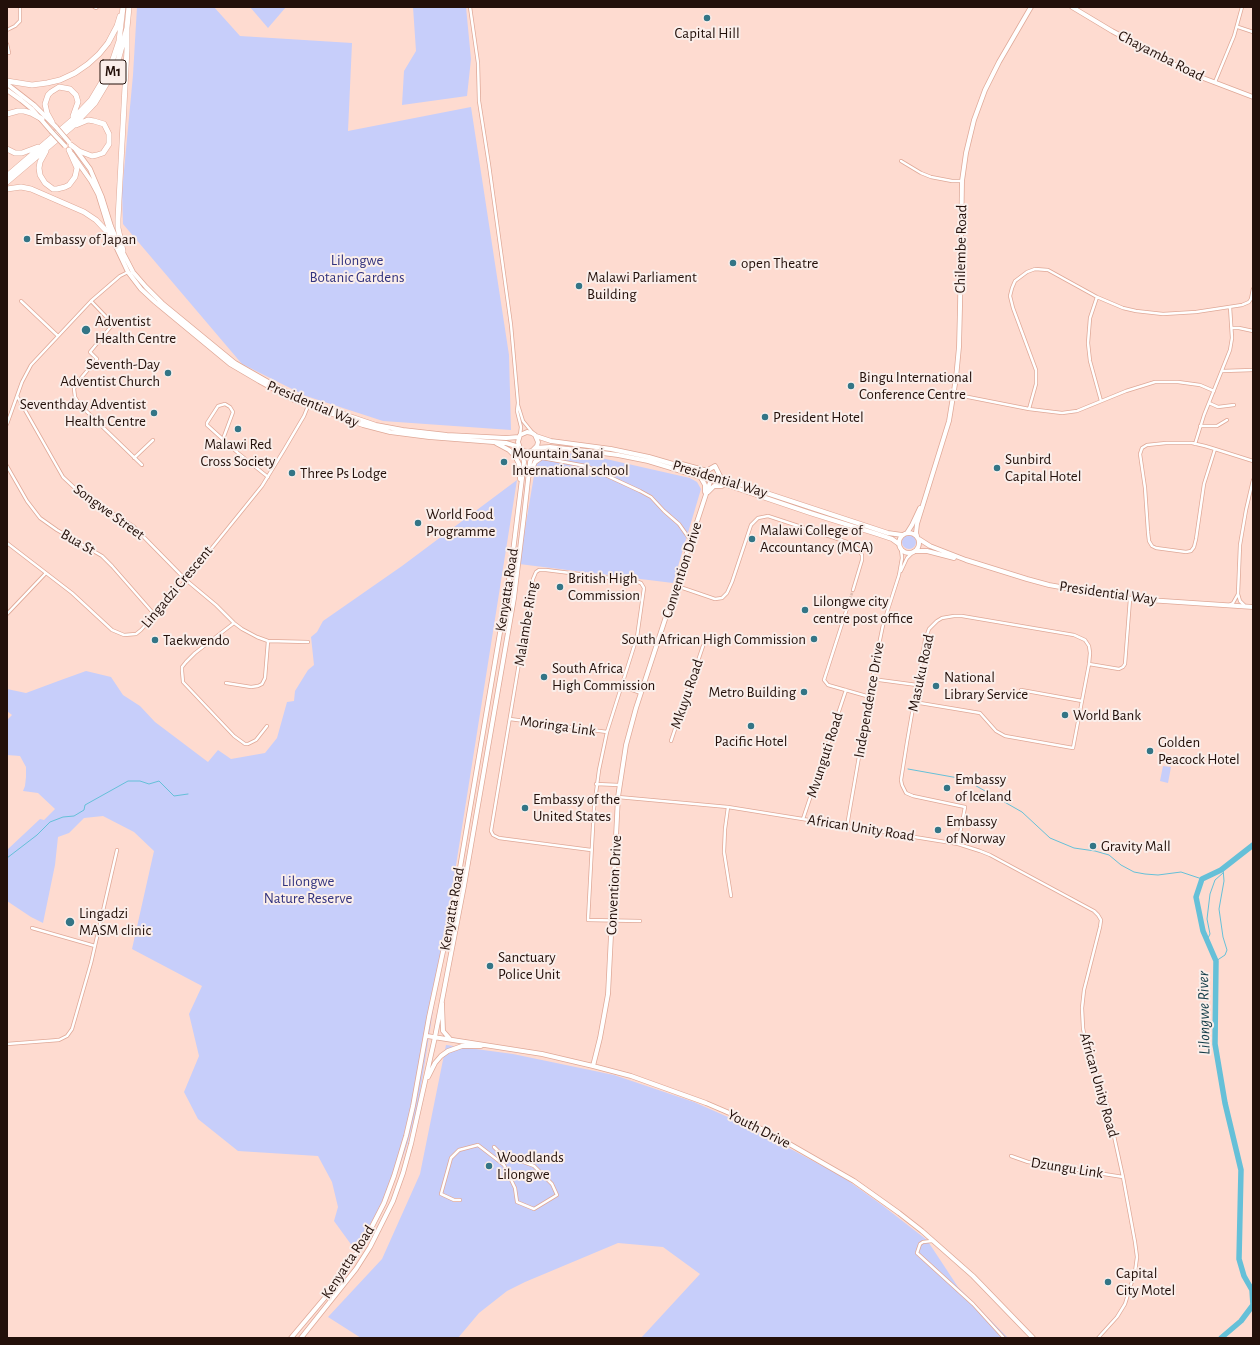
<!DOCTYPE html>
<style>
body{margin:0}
#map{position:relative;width:1260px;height:1345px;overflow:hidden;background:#fedbd0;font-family:"Alegreya Sans",sans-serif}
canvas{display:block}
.frame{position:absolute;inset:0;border:8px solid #23100a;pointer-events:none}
</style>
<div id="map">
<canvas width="1260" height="1345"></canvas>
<div class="frame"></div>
</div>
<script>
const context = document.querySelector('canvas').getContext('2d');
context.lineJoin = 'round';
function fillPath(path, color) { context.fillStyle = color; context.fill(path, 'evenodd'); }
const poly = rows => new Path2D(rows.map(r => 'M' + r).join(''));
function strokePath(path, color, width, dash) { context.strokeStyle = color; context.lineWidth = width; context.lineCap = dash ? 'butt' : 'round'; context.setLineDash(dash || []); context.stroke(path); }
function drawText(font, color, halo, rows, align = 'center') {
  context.font = font + ' "Alegreya Sans",sans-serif'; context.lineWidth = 4; context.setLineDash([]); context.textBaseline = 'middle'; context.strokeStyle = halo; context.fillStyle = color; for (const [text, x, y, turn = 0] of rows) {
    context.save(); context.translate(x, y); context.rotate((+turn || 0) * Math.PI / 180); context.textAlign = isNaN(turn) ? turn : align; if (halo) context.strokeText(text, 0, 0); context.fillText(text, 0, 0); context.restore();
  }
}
fillPath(poly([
 [137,7,214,7,240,36,352,43,348,131,471,107,509,355,511,430,383,421,306,396,242,364,123,224,122,192,133,75],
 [250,7,286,7,268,28],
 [413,7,466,7,471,59,467,96,402,105,404,71,416,51],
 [538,452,584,454,690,478,697,482,701,489,673,583,519,564],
 [517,480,419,1099,408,1142,394,1182,358,1254,334,1221,338,1207,332,1182,318,1156,238,1151,198,1119,184,1092,199,1056,189,1014,202,986,132,949,154,851,134,832,103,816,84,818,69,833,58,837,55,865,43,923,31,917,7,901,7,850,40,819,44,820,55,809,38,793,23,791,25,786,26,777,26,767,20,756,7,755,7,720,12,715,7,711,7,689,26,693,61,680,86,671,111,677,123,695,140,706,155,722,208,762,218,750,231,759,265,753,277,738,287,702,294,701,295,691,308,670,314,665,311,637,317,632,323,621,402,566],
 '902 542a7 7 0 1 1 14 0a7 7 0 1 1-14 0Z',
 [1163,766,1171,767,1168,783,1160,781],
 [446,1045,513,1054,614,1075,694,1102,746,1125,843,1177,882,1205,927,1240,958,1287,1008,1338,641,1338,700,1274,663,1247,618,1243,525,1282,507,1291,479,1313,458,1338,361,1338,328,1317,382,1259,420,1174]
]), '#c7cefa');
strokePath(poly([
 [908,769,964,779,1022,812,1050,838,1074,848,1095,851,1109,855,1121,865,1134,872,1145,874,1158,875,1181,872,1202,879],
 [7,858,37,835,50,822,63,817,74,816,84,810,85,805,128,781,140,781,149,784,159,781,174,796,188,794],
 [1207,940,1210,934,1207,919,1210,894,1215,880,1223,873],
 [1216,961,1225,955,1227,950,1223,937,1219,909,1224,881,1223,868]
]), '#65c0d8', 1);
strokePath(poly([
 [1221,1338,1241,1321,1253,1305,1252,1290,1244,1276,1239,1259,1241,1170,1225,1103,1215,1044,1216,961,1203,931,1196,897,1202,879,1221,870,1253,845]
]), '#65c0d8', 5.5);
strokePath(poly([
 [849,602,853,590]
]), '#ddbdb2', 2.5, [2.5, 1]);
const street = poly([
 [94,7,96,8,97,7],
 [470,7,478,63,479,101,489,165,511,325,518,403,517,411,521,427,520,435],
 [1238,27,1253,32],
 [7,30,15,26,20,21,20,7],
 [7,44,9,53],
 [1215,82,1234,36,1242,7],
 [901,161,921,173,931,177,952,181,962,181],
 [1097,297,1090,318,1088,343,1090,361,1101,401],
 [21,301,58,336],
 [91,301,113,324,90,352,97,359,76,384,74,389,75,397,80,405,142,465],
 [1232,328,1239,328,1253,331],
 [1223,371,1253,370],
 [953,395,963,396,1029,409,1062,413,1077,411,1126,391,1155,382,1178,382,1200,385,1214,391],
 [17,396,63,477,79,492,133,526,186,580,216,605,234,623,242,629,257,637,268,641,308,642],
 [1209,403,1218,407,1234,405],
 [518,405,523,421,532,432],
 [1029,409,1036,384,1036,370,1013,308,1010,296,1012,288,1015,281,1027,272,1035,269,1048,270,1097,297,1123,308,1136,311,1163,314,1196,312,1242,305,1249,302,1251,299,1253,289],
 [7,424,22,382,31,365,91,301,120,276,128,272],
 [1200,426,1217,426,1227,420],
 [223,439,233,412,230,407,225,404,218,406,207,423,207,425,238,453,268,477],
 [1195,444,1204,415,1230,350,1232,338,1230,307],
 [1215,449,1204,484,1196,539,1194,547,1191,551,1186,552,1156,548,1152,546,1149,541,1148,532,1145,488,1140,454,1142,448,1147,445,1166,443,1192,443,1205,446,1215,449,1253,461],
 [134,458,153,440],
 [542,458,586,466,640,491,651,497,664,511,679,524,691,541],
 [7,466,27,501,40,518,57,530,102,556,112,566,154,614],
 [7,543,72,593,112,630,124,635,136,634,141,630,186,580,262,486,284,450,304,416,308,406],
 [901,571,907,558,914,551],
 [677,586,715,599,722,598,727,593,732,582,751,525,758,518,768,516,847,542,857,548,862,555,862,560,853,590],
 [849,602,824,680,828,685,870,697],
 [1229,605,1233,603,1238,594],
 [1244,605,1240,601,1238,594,1240,545,1246,510,1253,480],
 [7,614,46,573],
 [234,623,195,653,186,662,182,667,182,671,183,682,234,736,245,744,248,744,256,740,267,726],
 [1089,664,1119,669,1123,667,1125,664,1130,599],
 [872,679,917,685],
 [226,683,251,687,258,686,262,684,265,678,268,641],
 [621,686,641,693],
 [1021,690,1082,701],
 [914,702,980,713,996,731,1005,736,1073,748,1089,664,1090,653,1089,646,1085,640,1074,635,962,616,954,616,942,618,937,621,929,629,925,640,917,685,914,702,907,742,901,780,902,785,906,793,913,796,965,807,958,844],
 [510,719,607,732],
 [671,741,703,646],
 [596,784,619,785],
 [618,797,728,807,958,844,980,851,990,855,1094,911,1098,915,1101,920,1100,927,1084,990,1082,1008,1083,1028,1086,1044,1107,1104,1123,1177,1135,1242,1137,1257,1135,1272,1125,1304,1117,1317,1098,1338],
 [728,807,725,829,724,852,731,896],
 [803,819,846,690],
 [847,826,875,664,883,625,899,575,902,558,901,549],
 [591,850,499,838,493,835,491,831,533,579,536,572,539,570,546,570,635,581,641,583,644,588,637,637,607,732,599,770,594,808,588,920,640,921],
 [32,928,95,946],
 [7,1044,59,1040,67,1036,72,1029,91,963,117,850],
 [1011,1156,1028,1162,1123,1177],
 [460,1200,454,1200,441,1194,451,1158,459,1150,478,1145,504,1165,515,1188,517,1202,534,1209,557,1195,552,1184,534,1166,500,1153,494,1147],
 [932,1241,923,1242,920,1244,917,1253,973,1304,1004,1338]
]);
const secondary = poly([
 [1072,7,1112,31,1190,73,1253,97],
 [7,84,34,105,56,127],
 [7,90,21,100,32,109,51,131],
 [76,150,90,169,102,197,111,226,119,245,133,272,146,287,162,303,235,363,277,387,308,402,376,425,403,430,447,435,506,438,519,437],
 [72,154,91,181,98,194,111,236,128,272,141,289,155,302,230,364,259,381,294,400,363,425,390,432,429,437,506,443,516,446,523,451,528,452,532,451,537,446,538,442,535,435,532,433,527,432,520,435,518,442,520,448],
 [536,436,551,441,611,449,649,457,721,478,888,533,902,535],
 [496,443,509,450,515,456,519,464,520,479],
 [535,448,550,447,595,452,618,455,648,461,724,484,810,513,877,534,892,539,899,544],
 [678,463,704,470,708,470,715,466,721,478],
 [529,476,535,462,545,455,557,449],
 [701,478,705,485,705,492],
 [708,492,714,486,722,486],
 '899 543a10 10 0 1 1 20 0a10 10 0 1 1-20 0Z',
 [907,533,912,525,920,508],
 [917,536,916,533,917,524,949,421,956,378,959,347,960,307,962,181,966,153,974,120,985,90,999,62,1031,7],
 [919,539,930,546,966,560,1027,579,1049,585,1105,595,1133,599,1253,607],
 [916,551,927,551,954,558],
 [442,1003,443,1031,450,1039],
 [427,1036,542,1054,593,1066,631,1076,706,1103,734,1115,779,1138,854,1181,899,1213,922,1231,973,1276,1033,1338],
 [593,1066,600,1038,608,994,618,797,626,745,636,708,712,476],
 [428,1077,435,1063,441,1056,448,1051,462,1046,481,1046],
 [291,1338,333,1288,363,1244,384,1203,394,1176,406,1136,413,1106,429,1017,456,891,511,568,524,462,521,449],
 [301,1338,356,1269,370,1247,393,1201,403,1173,411,1144,435,1037,464,886,514,598,524,516,530,462,534,450]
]);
const highway = poly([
 [7,81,32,85,47,83,60,80,75,73,88,64,99,54,108,43,117,26,120,16],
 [7,114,18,111,24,111,31,113,42,119],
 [52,122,47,113,45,104,48,95,51,92,59,87,70,89,76,95,78,102,73,116],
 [71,145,79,151,92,156,97,155,103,153,109,144,109,134,104,124,94,121,88,120,76,125],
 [7,149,15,153,22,153,38,147],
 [46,151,40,162,39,168,40,175,45,183,53,189,57,189,65,187,69,185,75,177,77,168,69,150],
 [7,176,71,121,91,100,106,75,113,59,119,41,123,7],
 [7,182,73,126,95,103,110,78,118,61,127,28,129,7],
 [7,189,21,187,31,189,84,212,96,220,111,236],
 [123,251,118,228,118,219,127,49,127,28]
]);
strokePath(street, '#dfa897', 4);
strokePath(secondary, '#dfa897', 5.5);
strokePath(highway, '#dfa897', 6);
strokePath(street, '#fff', 2.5);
strokePath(secondary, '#fff', 4);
strokePath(highway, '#fff', 5);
const secondaryBridge = poly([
 [56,127,69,142],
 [51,131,65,146]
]);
strokePath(secondaryBridge, '#dfa897', 5.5, []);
strokePath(secondaryBridge, '#fff', 4);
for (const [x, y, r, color] of [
 [707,18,4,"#337586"],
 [27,239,4,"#337586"],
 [733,263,4,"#337586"],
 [579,286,4,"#337586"],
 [86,330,5,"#337586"],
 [168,373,4,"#337586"],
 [851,386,4,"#337586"],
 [154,413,4,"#337586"],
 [765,417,4,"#337586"],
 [238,429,4,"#337586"],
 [504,462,4,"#337586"],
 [997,468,4,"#337586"],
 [292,473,4,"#337586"],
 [418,523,4,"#337586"],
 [752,539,4,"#337586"],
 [560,587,4,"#337586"],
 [805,610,4,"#337586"],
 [814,639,4,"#337586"],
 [155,640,4,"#337586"],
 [544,677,4,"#337586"],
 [936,686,4,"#337586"],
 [804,692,4,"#337586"],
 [1065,715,4,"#337586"],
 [751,726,4,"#337586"],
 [1150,751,4,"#337586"],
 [947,788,4,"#337586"],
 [525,808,4,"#337586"],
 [938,830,4,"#337586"],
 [1093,846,4,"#337586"],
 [70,922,5,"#337586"],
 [490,966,4,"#337586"],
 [489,1166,4,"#337586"],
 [1108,1282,4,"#337586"]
]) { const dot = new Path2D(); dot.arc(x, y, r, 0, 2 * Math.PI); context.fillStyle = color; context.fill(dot); strokePath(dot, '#faeeea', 1.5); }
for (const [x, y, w] of [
 [113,72,26]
]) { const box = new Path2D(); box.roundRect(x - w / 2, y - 12, w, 24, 3); context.fillStyle = '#faeeea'; context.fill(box); strokePath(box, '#23100a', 1); }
drawText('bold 14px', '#23100a', null, [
 ["M1",113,72]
]);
drawText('15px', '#23100a', '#faeeea', [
 ["Capital Hill",707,33,"center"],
 ["Embassy of Japan",35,239],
 ["open Theatre",741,263],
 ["Malawi Parliament",587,277],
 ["Building",587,294],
 ["Adventist",95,321],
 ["Health Centre",95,338],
 ["Seventh-Day",160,364,"right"],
 ["Adventist Church",160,381,"right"],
 ["Bingu International",859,377],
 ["Conference Centre",859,394],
 ["Seventhday Adventist",146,404,"right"],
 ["Health Centre",146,421,"right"],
 ["President Hotel",773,417],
 ["Malawi Red",238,444,"center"],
 ["Cross Society",238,461,"center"],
 ["Mountain Sanai",512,453],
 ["International school",512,470],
 ["Sunbird",1005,459],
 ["Capital Hotel",1005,476],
 ["Three Ps Lodge",300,473],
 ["World Food",426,514],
 ["Programme",426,531],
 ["Malawi College of",760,530],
 ["Accountancy (MCA)",760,547],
 ["British High",568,578],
 ["Commission",568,595],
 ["Lilongwe city",813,601],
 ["centre post office",813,618],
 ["South African High Commission",806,639,"right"],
 ["Taekwendo",163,640],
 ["South Africa",552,668],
 ["High Commission",552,685],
 ["National",944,677],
 ["Library Service",944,694],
 ["Metro Building",796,692,"right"],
 ["World Bank",1073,715],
 ["Pacific Hotel",751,741,"center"],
 ["Golden",1158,742],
 ["Peacock Hotel",1158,759],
 ["Embassy",955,779],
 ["of Iceland",955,796],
 ["Embassy of the",533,799],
 ["United States",533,816],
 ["Embassy",946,821],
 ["of Norway",946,838],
 ["Gravity Mall",1101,846],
 ["Lingadzi",79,913],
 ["MASM clinic",79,930],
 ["Sanctuary",498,957],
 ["Police Unit",498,974],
 ["Woodlands",497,1157],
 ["Lilongwe",497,1174],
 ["Capital",1116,1273],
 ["City Motel",1116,1290]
], 'left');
drawText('15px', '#23100a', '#faeeea', [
 ["Chayamba Road",1161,56,27],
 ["Chilembe Road",961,249,-89],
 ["Presidential Way",313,404,23],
 ["Presidential Way",720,479,17],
 ["Songwe Street",109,512,36],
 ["Bua St",78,542,30],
 ["Convention Drive",682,570,-72],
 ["Lingadzi Crescent",177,587,-50],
 ["Kenyatta Road",507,590,-81],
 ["Presidential Way",1108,593,8],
 ["Malambe Ring",526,624,-81],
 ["Masuku Road",921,673,-78],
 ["Mkuyu Road",687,694,-71],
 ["Independence Drive",869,700,-80],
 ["Moringa Link",558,726,8],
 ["Mvunguti Road",825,755,-72],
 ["African Unity Road",861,828,9],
 ["Convention Drive",614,885,-87],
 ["Kenyatta Road",452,909,-80],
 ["African Unity Road",1099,1085,74],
 ["Youth Drive",759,1129,27],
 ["Dzungu Link",1067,1168,9],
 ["Kenyatta Road",348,1262,-57]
]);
drawText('15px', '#33347f', '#faeeea', [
 ["Lilongwe",357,260],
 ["Botanic Gardens",357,277],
 ["Lilongwe",308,881],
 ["Nature Reserve",308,898]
]);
drawText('italic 16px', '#123c47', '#faeeea', [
 ["Lilongwe River",1204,1013,-91]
]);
</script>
